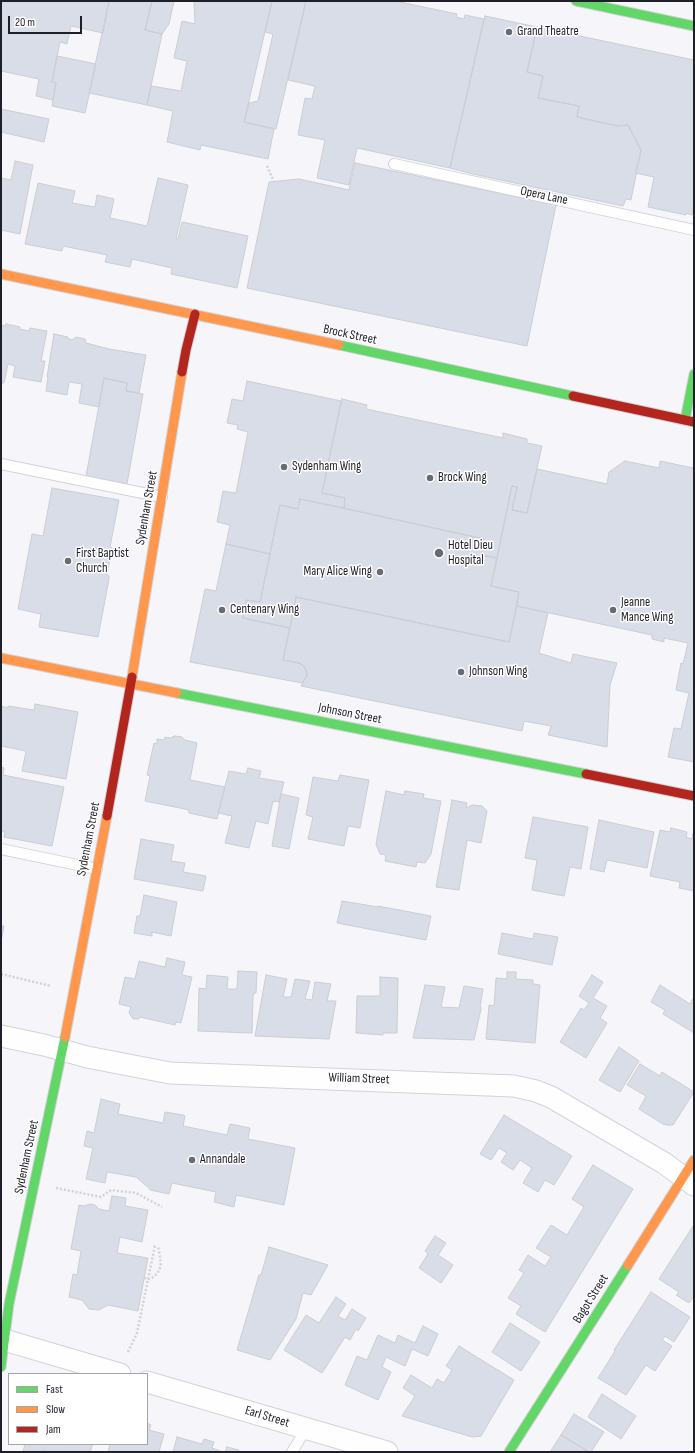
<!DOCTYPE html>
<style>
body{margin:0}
#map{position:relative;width:695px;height:1453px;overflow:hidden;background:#f5f5fa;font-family:"Sofia Sans Condensed",sans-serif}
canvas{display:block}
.frame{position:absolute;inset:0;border:2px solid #1e1f28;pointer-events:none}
.legend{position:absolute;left:8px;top:1373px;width:140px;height:72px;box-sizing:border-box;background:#fff;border:1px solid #a5a5a9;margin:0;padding:5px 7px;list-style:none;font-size:12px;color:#1e1f28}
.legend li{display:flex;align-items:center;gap:8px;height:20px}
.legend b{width:20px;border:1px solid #a5a5a9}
.scale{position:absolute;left:8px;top:16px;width:74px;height:18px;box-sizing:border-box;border:2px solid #1e1f28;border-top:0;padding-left:5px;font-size:12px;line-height:14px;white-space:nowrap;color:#1e1f28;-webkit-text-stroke:3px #fff;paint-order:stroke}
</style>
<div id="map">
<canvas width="695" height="1453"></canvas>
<div class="frame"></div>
<ul class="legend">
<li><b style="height:5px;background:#63d668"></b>Fast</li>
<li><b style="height:5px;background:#ff974d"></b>Slow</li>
<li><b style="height:5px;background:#b3261e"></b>Jam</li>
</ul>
<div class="scale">20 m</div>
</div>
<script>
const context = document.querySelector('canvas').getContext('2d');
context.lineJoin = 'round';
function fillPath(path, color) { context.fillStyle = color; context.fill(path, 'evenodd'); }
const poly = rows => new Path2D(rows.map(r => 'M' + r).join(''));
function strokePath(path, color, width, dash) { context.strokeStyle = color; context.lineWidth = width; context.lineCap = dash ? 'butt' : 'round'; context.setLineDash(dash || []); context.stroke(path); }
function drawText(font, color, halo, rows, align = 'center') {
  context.font = font + ' "Sofia Sans Condensed",sans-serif'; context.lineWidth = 3; context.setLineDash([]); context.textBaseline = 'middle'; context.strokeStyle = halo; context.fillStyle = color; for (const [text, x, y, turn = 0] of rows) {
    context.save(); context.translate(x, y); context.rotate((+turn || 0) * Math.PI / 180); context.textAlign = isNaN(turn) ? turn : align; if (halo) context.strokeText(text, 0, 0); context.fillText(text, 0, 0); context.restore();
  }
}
const building = poly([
 [1,1,109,1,103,33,71,26,67,44,60,42,52,82,56,83,53,100,36,96,39,79,1,71,1,1],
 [109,1,152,1,145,30,162,34,147,105,89,93,109,1],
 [152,1,174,1,169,24,162,34,145,30,152,1],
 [194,1,272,1,244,122,274,129,268,159,201,145,200,150,167,142,173,111,147,105,151,86,181,91,187,61,174,58,182,21,195,24,194,1],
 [272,1,306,1,276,129,244,122,249,103,258,101,273,34,265,32,272,1],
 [306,1,395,1,457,14,456,17,464,19,465,15,484,19,450,168,357,148,349,185,317,178,325,140,298,135,305,98,312,99,315,86,288,80,306,1],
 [485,16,537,27,527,72,543,76,538,98,579,106,577,117,618,126,628,125,641,150,631,200,626,199,623,206,473,174,450,168,485,16],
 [537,27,694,60,694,205,692,215,686,213,686,215,648,207,654,177,635,173,641,150,628,125,618,126,577,117,579,106,538,98,543,76,527,72,537,27],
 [57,56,96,64,85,113,52,106,56,83,52,82,57,56],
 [1,109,49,119,44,142,1,132,1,109],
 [15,161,33,165,20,234,1,230,1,178,11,180,15,161],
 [355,163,556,205,527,346,247,288,269,182,299,179,349,190,355,163],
 [158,178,188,185,176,239,178,239,182,222,248,236,237,288,171,274,172,268,132,259,130,267,105,262,107,255,63,246,62,251,25,244,38,183,75,191,72,203,95,207,97,195,114,199,110,218,147,226,158,178],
 [6,324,20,327,19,329,29,331,30,328,47,331,41,361,45,361,41,382,13,377,15,366,8,364,4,383,1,383,1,325,6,326,6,324],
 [54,334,68,337,67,338,72,340,76,337,85,339,86,343,109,349,146,355,139,393,126,391,127,383,104,378,99,407,79,403,82,384,69,382,67,395,46,391,48,377,47,377,54,334],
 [104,378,127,383,126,391,143,394,127,484,86,476,104,378],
 [247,381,341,401,322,493,345,498,344,508,300,499,298,509,280,505,270,554,226,544,230,525,217,522,223,491,236,493,248,432,237,429,238,425,227,423,232,399,243,401,247,381],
 [342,399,367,405,366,409,503,438,503,433,527,439,527,443,542,446,527,513,512,510,517,487,512,486,497,558,481,555,484,539,344,508,345,498,322,493,342,399],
 [625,461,659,468,660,461,693,468,694,470,694,762,668,757,674,728,681,729,689,693,676,690,681,663,683,664,688,643,664,638,664,642,652,639,652,635,517,606,519,592,491,586,512,486,517,487,512,510,527,513,537,469,607,484,609,472,625,461],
 [52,488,119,500,110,547,112,548,107,575,109,576,109,579,98,637,39,627,41,614,18,609,32,534,43,536,52,488],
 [300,499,484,539,481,555,497,558,491,586,519,592,509,642,296,597,290,628,243,618,246,600,260,602,280,505,298,509,300,499],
 [226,544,270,554,260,602,246,600,243,618,290,628,283,660,299,663,305,667,307,674,306,677,302,683,190,662,205,589,216,591,226,544],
 [296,597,509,642,517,606,548,613,539,653,571,663,573,654,617,663,610,685,607,747,548,735,551,726,524,721,522,731,301,686,306,677,307,674,305,667,299,663,283,660,296,597],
 [35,704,78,712,66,779,22,771,26,751,1,746,1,706,8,708,8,706,34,710,35,704],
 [175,736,182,737,185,740,197,743,190,780,225,787,217,819,189,813,189,810,185,809,145,801,150,776,147,775,154,743,157,744,157,739,164,740,165,737,170,738,175,736],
 [1,767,4,768,3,775,64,787,52,846,4,837,5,832,1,831,1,767],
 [248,768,261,771,259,778,284,782,279,802,273,801,268,824,256,821,249,848,225,843,232,816,218,813,229,771,246,774,248,768],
 [340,775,369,780,360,828,348,826,344,846,308,839,313,817,306,815,313,777,338,781,340,775],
 [386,791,404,795,405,791,424,794,423,798,441,801,431,854,425,863,417,862,416,867,385,861,386,855,380,854,376,844,386,791],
 [281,794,299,798,289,849,272,846,281,794],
 [452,800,467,803,466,808,472,805,482,806,487,811,481,843,467,840,459,890,436,887,452,800],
 [533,817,588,827,581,869,570,867,564,896,532,890,537,860,525,858,533,817],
 [599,820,654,832,647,868,607,860,604,872,590,869,599,820],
 [671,828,687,832,686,837,692,839,693,833,694,833,694,891,679,888,680,882,650,876,660,830,670,832,671,828],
 [141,839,174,845,171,861,185,863,183,872,206,876,203,891,134,879,141,839],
 [144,895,177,902,171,936,152,932,152,936,134,933,137,916,140,916,144,895],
 [342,901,378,907,378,906,431,916,426,940,337,923,342,901],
 [1,926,4,926,1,942,1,926],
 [502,933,533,939,534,933,558,937,552,965,498,954,502,933],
 [167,958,185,962,182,975,192,977,181,1023,176,1022,175,1025,140,1017,139,1019,133,1019,129,1013,131,1007,119,1004,125,977,135,979,139,961,165,967,167,958],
 [238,971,257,972,256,993,254,993,253,996,252,1033,198,1031,199,988,206,989,207,975,228,977,227,989,237,989,238,971],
 [507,972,516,972,516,979,533,980,533,984,540,985,535,1043,486,1039,489,1005,494,1006,496,978,507,979,507,972],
 [266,975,287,979,283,997,291,997,295,979,310,981,305,999,312,1000,315,982,331,984,327,1001,336,1001,329,1039,255,1036,266,975],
 [592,975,603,982,593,998,607,1006,600,1018,607,1023,586,1058,560,1042,581,1008,584,1010,589,1003,579,996,592,975],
 [380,977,398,978,397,1033,383,1033,383,1035,356,1033,357,996,380,996,380,977],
 [425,985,445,987,441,1007,459,1008,464,986,483,989,480,1007,481,1007,481,1009,474,1040,413,1038,425,985],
 [660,985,690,1004,694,997,694,1033,663,1014,665,1010,651,1002,660,985],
 [619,1047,639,1061,620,1092,599,1080,619,1047],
 [640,1064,660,1076,662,1072,694,1092,673,1125,667,1125,663,1124,639,1109,646,1096,627,1085,640,1064],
 [101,1099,120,1104,118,1114,163,1123,165,1112,183,1115,185,1116,183,1126,227,1135,230,1124,250,1128,248,1139,295,1148,284,1205,236,1195,234,1207,214,1202,216,1192,172,1183,169,1194,150,1190,150,1189,136,1177,107,1172,105,1183,86,1179,93,1148,84,1146,87,1131,94,1133,101,1099],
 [504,1115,572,1156,554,1185,545,1180,538,1192,523,1183,532,1168,520,1160,513,1170,501,1162,507,1153,499,1148,491,1160,480,1154,504,1115],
 [593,1165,633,1189,545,1332,516,1314,521,1306,508,1298,524,1273,519,1270,528,1255,545,1266,551,1257,536,1248,551,1225,567,1235,584,1207,572,1199,593,1165],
 [112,1196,126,1198,125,1206,148,1210,142,1242,120,1237,117,1253,148,1258,138,1311,108,1305,99,1310,89,1309,82,1300,69,1297,73,1274,77,1275,81,1251,71,1249,79,1205,84,1206,90,1204,95,1205,99,1209,109,1211,112,1196],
 [693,1226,694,1296,689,1303,676,1295,679,1292,659,1279,693,1226],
 [435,1236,446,1243,438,1255,453,1265,441,1283,419,1268,428,1254,425,1251,435,1236],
 [269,1247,328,1265,311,1295,303,1293,296,1319,270,1360,237,1350,259,1275,261,1275,269,1247],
 [651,1292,690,1317,674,1342,665,1336,662,1340,672,1346,655,1371,646,1365,626,1395,598,1378,615,1351,614,1350,651,1292],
 [336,1297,346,1304,338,1316,345,1320,352,1309,366,1318,358,1331,356,1329,350,1340,345,1337,322,1373,284,1350,306,1315,319,1323,336,1297],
 [510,1323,540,1342,521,1371,492,1352,510,1323],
 [423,1326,438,1334,428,1356,412,1349,405,1366,386,1357,382,1367,391,1372,378,1400,345,1385,357,1356,367,1360,378,1335,395,1343,398,1335,415,1343,423,1326],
 [459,1346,514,1380,481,1436,472,1437,402,1416,415,1396,403,1388,411,1375,432,1388,437,1379,444,1383,452,1370,446,1366,459,1346],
 [602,1394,636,1416,621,1439,588,1417,602,1394],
 [574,1414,604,1432,591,1452,589,1452,561,1435,574,1414],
 [147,1423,151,1425,149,1430,164,1434,159,1452,108,1452,110,1444,147,1444,147,1423],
 [561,1435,589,1452,550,1452,561,1435],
 [177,1437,202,1444,204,1439,214,1442,212,1448,223,1452,173,1452,177,1437],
 [25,1444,93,1444,90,1452,50,1452,42,1450,41,1452,23,1452,25,1444],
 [227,1447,239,1450,239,1452,225,1452,227,1447]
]);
fillPath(building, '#d8dde7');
strokePath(building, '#cacdd3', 1);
const lane = poly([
 [394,164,694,230],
 [1,464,162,497],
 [1,849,97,869],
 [292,1452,306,1429]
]);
const street = poly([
 [1,1036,44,1045,87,1057,170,1073,514,1086,536,1091,551,1097,664,1163,694,1185],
 [1,1339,120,1374],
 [147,1382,387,1452]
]);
const fast = poly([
 [576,1,694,26],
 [339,345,573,396],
 [685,420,694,374],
 [177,693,586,774],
 [1,1367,9,1304,65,1037],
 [509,1452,628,1265]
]);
const slow = poly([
 [1,274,339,345],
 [1,658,177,693],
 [132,677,182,372],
 [65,1037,107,816],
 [628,1265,694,1160]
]);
const jam = poly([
 [182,372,186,350,195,314],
 [573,396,694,422],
 [586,774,694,796],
 [107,816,132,677]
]);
strokePath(lane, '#d2d3d9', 12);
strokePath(street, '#d2d3d9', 23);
strokePath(fast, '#d2d3d9', 11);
strokePath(slow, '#d2d3d9', 11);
strokePath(jam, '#d2d3d9', 11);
strokePath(poly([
 [267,166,274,182],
 [1,974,51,986],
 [56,1188,101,1197,111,1190,136,1193,162,1207],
 [144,1278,148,1279,153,1277,157,1274,160,1268,161,1263,158,1246],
 [128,1352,137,1333,155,1245]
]), '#d2d3d5', 2.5, [2, 2]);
strokePath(lane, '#fefefe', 10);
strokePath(street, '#fefefe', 21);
strokePath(fast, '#63d668', 9);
strokePath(slow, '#ff974d', 9);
strokePath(jam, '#b3261e', 9);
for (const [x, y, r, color] of [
 [509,32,4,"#696a72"],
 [284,467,4,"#696a72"],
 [430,478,4,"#696a72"],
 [439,553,5,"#696a72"],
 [68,561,4,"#696a72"],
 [380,572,4,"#696a72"],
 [222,610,4,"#696a72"],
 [613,610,4,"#696a72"],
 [461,672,4,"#696a72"],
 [192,1160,4,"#696a72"]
]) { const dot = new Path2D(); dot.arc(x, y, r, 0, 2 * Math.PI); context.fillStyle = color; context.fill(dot); strokePath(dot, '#fff', 1.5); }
drawText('13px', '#1e1f28', '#fff', [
 ["Grand Theatre",517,32],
 ["Sydenham Wing",292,467],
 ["Brock Wing",438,478],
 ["Hotel Dieu",448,546],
 ["Hospital",448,561],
 ["First Baptist",76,554],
 ["Church",76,569],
 ["Mary Alice Wing",372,572,"right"],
 ["Jeanne",621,603],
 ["Mance Wing",621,618],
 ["Centenary Wing",230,610],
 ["Johnson Wing",469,672],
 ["Annandale",200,1160]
], 'left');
drawText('13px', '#1e1f28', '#fff', [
 ["Opera Lane",544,196,12],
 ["Brock Street",350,335,12],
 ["Sydenham Street",147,508,-80],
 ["Johnson Street",350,714,11],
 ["Sydenham Street",89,839,-79],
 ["William Street",359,1079,2],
 ["Sydenham Street",27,1157,-78],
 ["Bagot Street",591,1299,-58],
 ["Earl Street",267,1417,17]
]);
</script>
